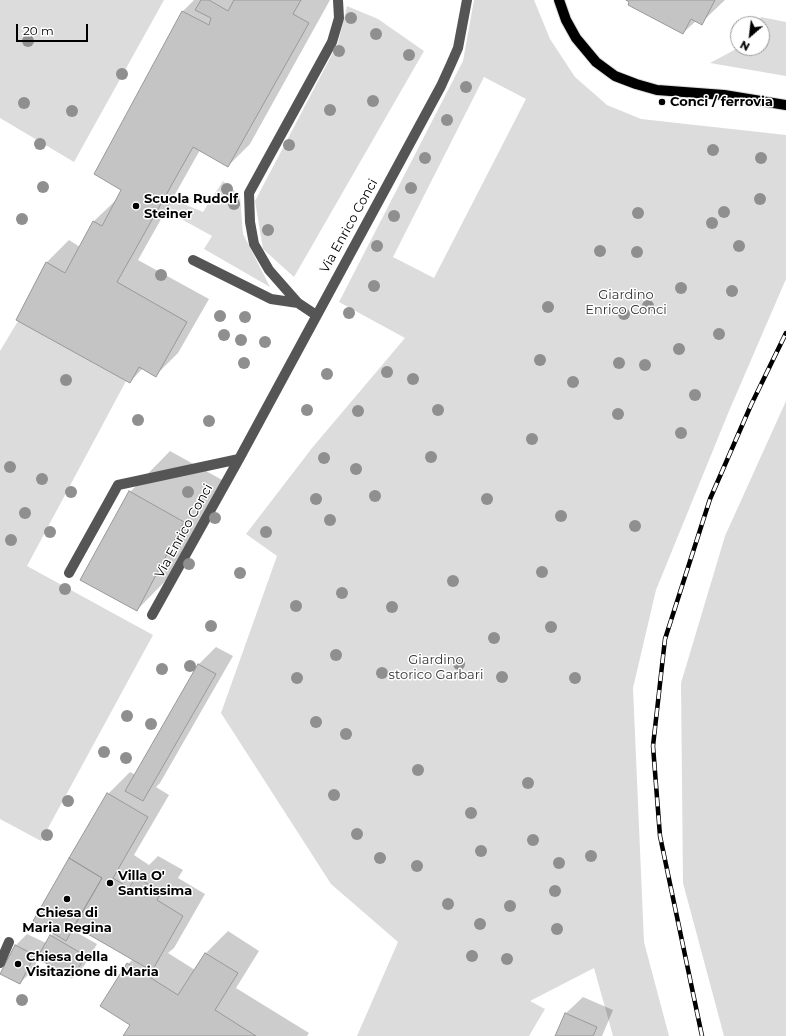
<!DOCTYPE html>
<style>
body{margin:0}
#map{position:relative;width:786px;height:1036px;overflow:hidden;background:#fff;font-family:Montserrat,sans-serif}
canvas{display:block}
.north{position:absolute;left:730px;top:16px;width:40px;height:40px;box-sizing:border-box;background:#fff;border:1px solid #999;border-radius:50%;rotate:208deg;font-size:11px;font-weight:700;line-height:16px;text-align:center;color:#000}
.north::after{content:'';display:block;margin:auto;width:14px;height:18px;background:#000;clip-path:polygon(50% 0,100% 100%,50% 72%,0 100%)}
.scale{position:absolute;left:16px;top:24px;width:72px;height:18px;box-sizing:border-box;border:2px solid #000;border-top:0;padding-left:5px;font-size:12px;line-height:14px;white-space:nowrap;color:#000;-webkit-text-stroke:3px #fff;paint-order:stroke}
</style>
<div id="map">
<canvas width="786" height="1036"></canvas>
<div class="north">N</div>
<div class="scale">20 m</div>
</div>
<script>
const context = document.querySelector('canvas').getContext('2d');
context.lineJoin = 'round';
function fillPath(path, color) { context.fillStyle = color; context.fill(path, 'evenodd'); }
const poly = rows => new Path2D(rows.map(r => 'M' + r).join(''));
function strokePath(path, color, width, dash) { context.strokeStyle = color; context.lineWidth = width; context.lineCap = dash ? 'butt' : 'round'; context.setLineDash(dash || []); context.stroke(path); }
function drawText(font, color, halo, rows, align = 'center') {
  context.font = font + ' Montserrat,sans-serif'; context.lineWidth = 3; context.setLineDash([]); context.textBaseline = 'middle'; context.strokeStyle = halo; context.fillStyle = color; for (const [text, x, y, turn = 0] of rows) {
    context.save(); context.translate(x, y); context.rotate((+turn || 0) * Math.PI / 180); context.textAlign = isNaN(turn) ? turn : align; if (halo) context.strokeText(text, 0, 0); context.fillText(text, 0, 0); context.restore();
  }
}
fillPath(poly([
 [0,0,164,0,74,162,0,118],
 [474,0,534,0,550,39,575,77,607,105,641,119,786,135,786,279,729,411,656,590,633,688,644,942,669,1036,613,1036,594,968,530,1001,545,1009,529,1036,357,1036,398,942,331,884,221,713,277,556,246,534,312,448,405,338,339,302,463,61],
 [484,77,526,99,434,278,393,257],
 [347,6,378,19,424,51,294,277,263,249,255,201,338,43],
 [761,17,786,22,786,76,710,63,738,48,762,48,762,24,756,24],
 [223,181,240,196,243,234,270,287,204,249,212,236,165,210,172,199,203,212],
 [46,262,65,273,117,282,187,322,156,377,139,367,130,383,126,381,27,566,153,635,41,841,0,819,0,351,18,321,16,320],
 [786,401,786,1036,724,1036,683,883,681,683,725,536]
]), '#dcdcdc');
fillPath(poly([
 [194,0,330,0,250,144,228,166,200,150,138,260,209,299,178,353,156,375,143,368,130,382,18,319,47,262,69,240,80,247,93,222,116,200,117,200,123,190,95,174,183,11],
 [628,0,725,0,701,23,696,21,683,33],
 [170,451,224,481,177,569,137,610,130,492],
 [216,647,233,656,160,783,156,787,169,795,134,855,149,865,158,856,183,870,178,878,205,894,174,948,168,953,195,970,206,953,228,931,259,951,236,988,309,1033,307,1036,124,1036,132,1024,128,964,133,959,78,927,74,931,97,944,84,966,72,977,39,958,32,971,20,983,2,973,16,945,27,934,46,943,54,932,108,794,130,772,136,775,199,664],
 [583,997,613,1010,602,1036,556,1036,565,1014]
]), '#0003');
const building = poly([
 [201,0,209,0,228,11,234,0,301,0,293,14,309,23,228,167,193,147,117,282,187,322,156,377,139,367,130,383,16,320,46,262,65,273,93,221,102,226,121,190,94,174,182,11,209,25,211,18,195,10,201,0],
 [626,0,715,0,702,25,691,19,683,34,628,5,629,2,626,0],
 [129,491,184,522,137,611,80,580,129,491],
 [198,664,216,674,143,801,125,791,198,664],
 [107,793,148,817,113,878,129,888,136,877,162,892,157,900,183,916,152,971,74,926,102,878,69,858,107,793],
 [69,858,102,878,66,941,33,921,69,858],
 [50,935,86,956,72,978,37,958,50,935],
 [15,945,35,955,20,984,0,974,15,945],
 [205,953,238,973,215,1010,256,1036,123,1036,130,1025,100,1006,127,963,178,995,205,953],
 [565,1013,597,1027,593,1036,555,1036,565,1013]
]);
fillPath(building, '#c4c4c4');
strokePath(building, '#999', 1);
const major = poly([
 [559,0,566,20,576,38,596,62,615,76,636,84,657,90,724,95,786,105]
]);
strokePath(major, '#dbdbdb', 12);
strokePath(poly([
 [193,260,271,299,298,303,316,315],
 [298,303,269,270,254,244,250,222,249,193,332,42,339,18,338,0],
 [69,573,118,485,239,459],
 [152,615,239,459,441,86,451,64,458,48,467,0],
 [0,963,9,942]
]), '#555', 10);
strokePath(major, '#000', 10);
const rail = poly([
 [702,1036,660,836,653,746,665,639,710,499,751,405,786,333]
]);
strokePath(rail, '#000', 4.5);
strokePath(rail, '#fff', 3, [9]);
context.fillStyle = '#8f8f8f';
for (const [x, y] of [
 [351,18],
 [376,34],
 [28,41],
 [339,51],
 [409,55],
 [122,74],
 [466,87],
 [373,101],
 [24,103],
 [330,110],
 [72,111],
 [447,120],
 [40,144],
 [289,145],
 [713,150],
 [425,158],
 [761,158],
 [43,187],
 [411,188],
 [227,189],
 [760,199],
 [234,204],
 [724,212],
 [638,213],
 [394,216],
 [22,219],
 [712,223],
 [268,230],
 [377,246],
 [739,246],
 [600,251],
 [637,252],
 [161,275],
 [374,286],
 [681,288],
 [732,291],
 [648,306],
 [548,307],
 [349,313],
 [624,314],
 [220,316],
 [245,317],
 [719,334],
 [224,335],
 [241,340],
 [265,342],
 [679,349],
 [540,360],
 [244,363],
 [619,363],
 [645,365],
 [387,372],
 [327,374],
 [413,379],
 [66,380],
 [573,382],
 [695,395],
 [307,410],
 [438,410],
 [358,411],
 [618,414],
 [138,420],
 [209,421],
 [681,433],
 [532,439],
 [431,457],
 [324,458],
 [10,467],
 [356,469],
 [42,479],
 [71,492],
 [188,492],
 [375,496],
 [316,499],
 [487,499],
 [25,513],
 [561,516],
 [215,518],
 [330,520],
 [635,526],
 [50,532],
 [266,532],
 [11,540],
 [189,564],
 [542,572],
 [240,573],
 [453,581],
 [65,589],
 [342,593],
 [296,606],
 [392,607],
 [211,626],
 [551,627],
 [494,638],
 [336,655],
 [459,664],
 [190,666],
 [162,669],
 [382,673],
 [502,677],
 [297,678],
 [575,678],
 [127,716],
 [316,722],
 [151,724],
 [346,734],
 [104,752],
 [126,758],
 [418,770],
 [528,783],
 [334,795],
 [68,801],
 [471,813],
 [357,834],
 [47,835],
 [533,840],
 [481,851],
 [591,856],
 [380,858],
 [559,863],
 [417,866],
 [555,891],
 [448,904],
 [510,906],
 [480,924],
 [557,929],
 [472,956],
 [507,959],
 [22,1000]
]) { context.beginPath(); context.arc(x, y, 6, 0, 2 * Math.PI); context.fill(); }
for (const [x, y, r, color] of [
 [662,102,4,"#000"],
 [136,206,4,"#000"],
 [110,883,4,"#000"],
 [67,899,4,"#000"],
 [18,964,4,"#000"]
]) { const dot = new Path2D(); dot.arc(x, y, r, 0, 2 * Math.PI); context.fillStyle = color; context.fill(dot); strokePath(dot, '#fff', 1.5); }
drawText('bold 13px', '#000', '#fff', [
 ["Conci / ferrovia",670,102],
 ["Scuola Rudolf",144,199],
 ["Steiner",144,214],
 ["Villa O'",118,876],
 ["Santissima",118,891],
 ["Chiesa di",67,913,"center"],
 ["Maria Regina",67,928,"center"],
 ["Chiesa della",26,957],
 ["Visitazione di Maria",26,972]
], 'left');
drawText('13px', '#000', '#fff', [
 ["Via Enrico Conci",349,226,-61],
 ["Via Enrico Conci",184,531,-61]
]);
drawText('13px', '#333', '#fff', [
 ["Giardino",626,295],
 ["Enrico Conci",626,310],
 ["Giardino",436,660],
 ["storico Garbari",436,675]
]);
</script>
